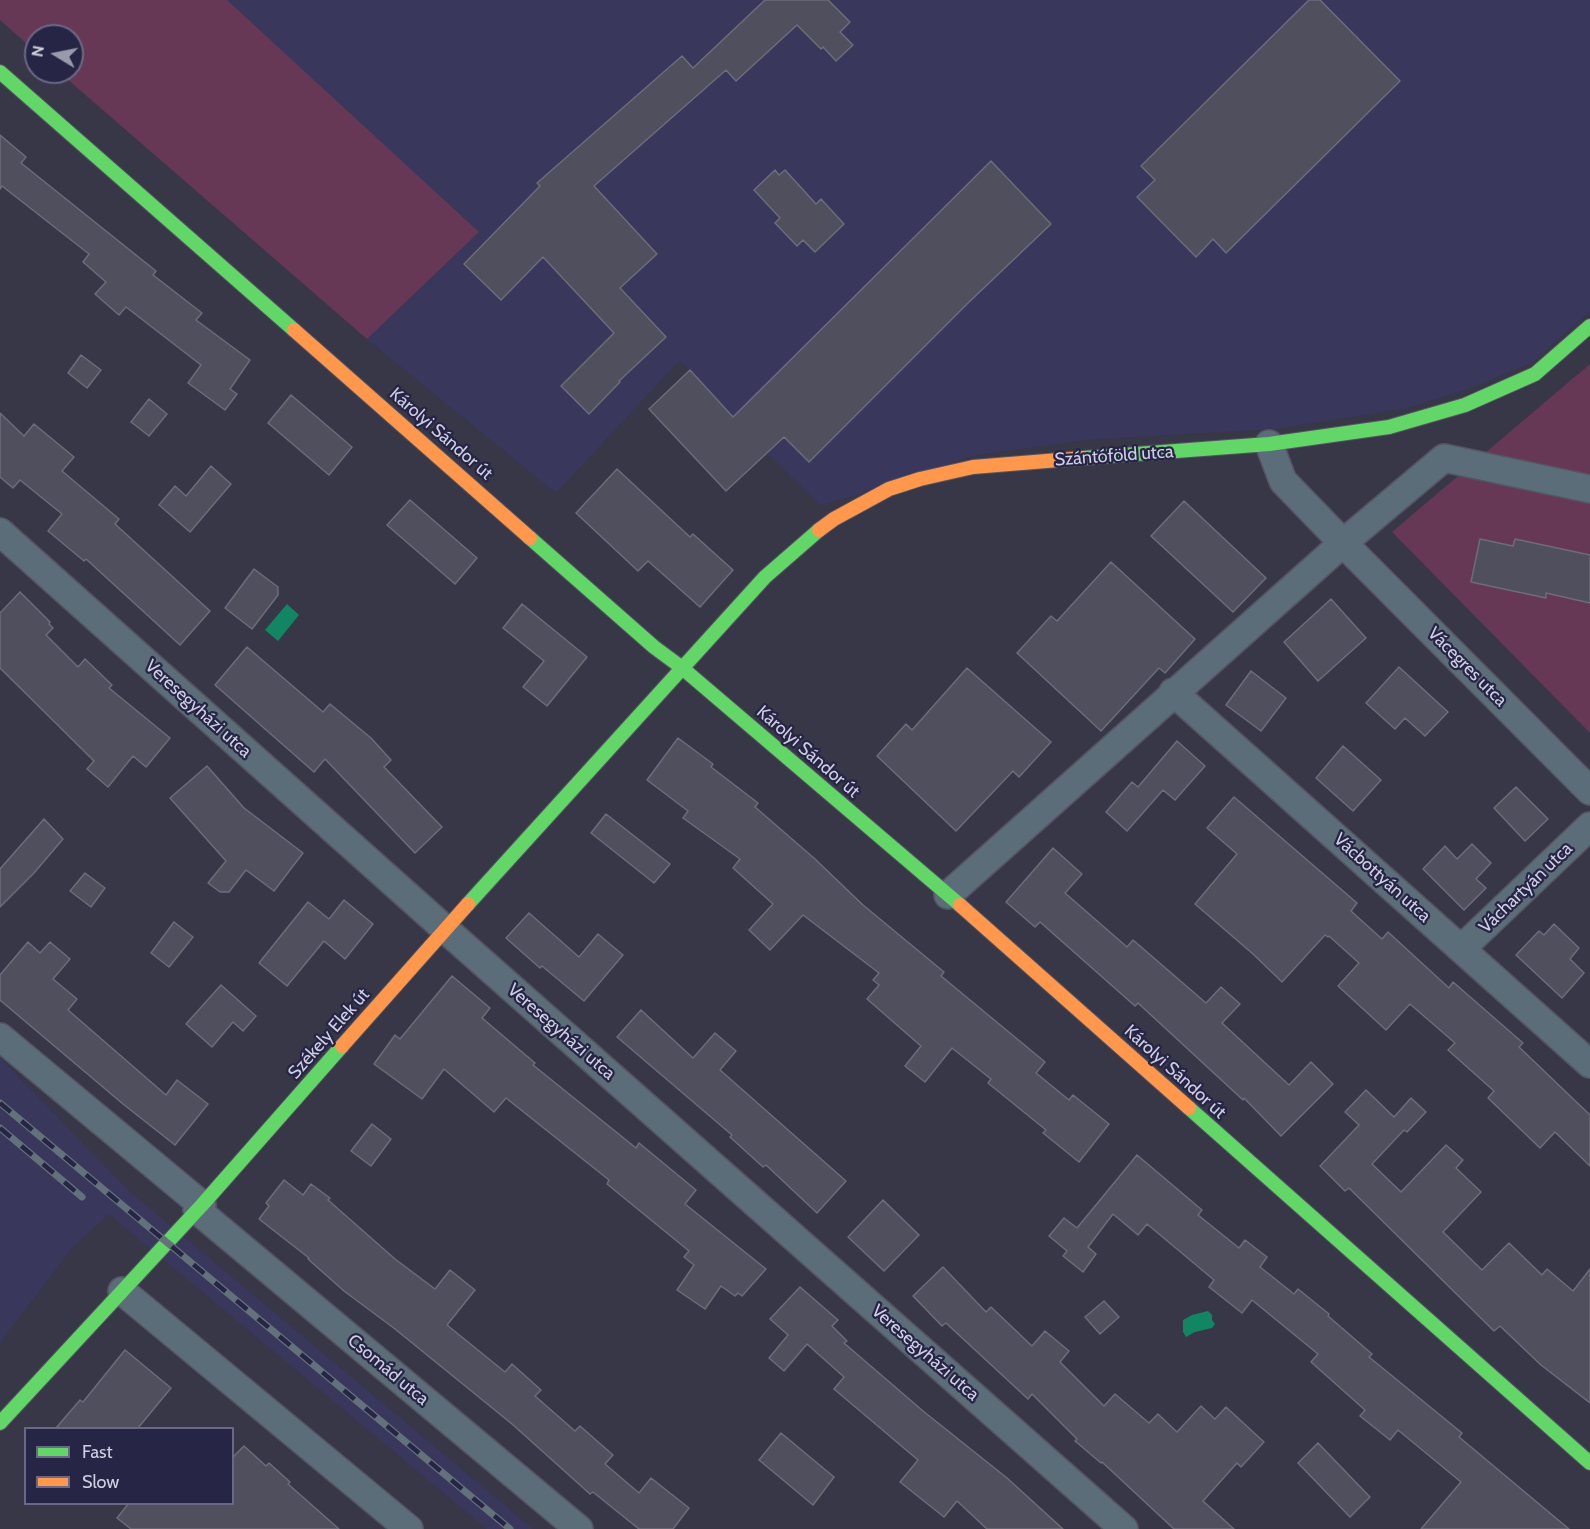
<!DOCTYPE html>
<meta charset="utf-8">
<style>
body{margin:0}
#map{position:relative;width:1590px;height:1529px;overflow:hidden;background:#373748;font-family:Cabin,sans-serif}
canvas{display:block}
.legend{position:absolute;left:24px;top:1427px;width:210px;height:78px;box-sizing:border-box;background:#272545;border:2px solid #6a6985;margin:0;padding:8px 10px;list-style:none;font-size:18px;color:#cfcfe4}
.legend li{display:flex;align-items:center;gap:12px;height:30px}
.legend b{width:30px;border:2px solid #6a6985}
.north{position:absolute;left:24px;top:24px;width:60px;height:60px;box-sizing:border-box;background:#272545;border:2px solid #6a6985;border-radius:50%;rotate:280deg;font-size:16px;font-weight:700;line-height:24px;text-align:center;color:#cfcfe4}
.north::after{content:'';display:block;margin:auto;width:21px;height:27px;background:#9a9aad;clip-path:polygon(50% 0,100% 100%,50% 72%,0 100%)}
</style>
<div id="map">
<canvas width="1590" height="1529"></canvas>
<ul class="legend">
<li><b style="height:8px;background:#63d668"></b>Fast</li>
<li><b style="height:8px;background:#ff974d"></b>Slow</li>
</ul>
<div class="north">N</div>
</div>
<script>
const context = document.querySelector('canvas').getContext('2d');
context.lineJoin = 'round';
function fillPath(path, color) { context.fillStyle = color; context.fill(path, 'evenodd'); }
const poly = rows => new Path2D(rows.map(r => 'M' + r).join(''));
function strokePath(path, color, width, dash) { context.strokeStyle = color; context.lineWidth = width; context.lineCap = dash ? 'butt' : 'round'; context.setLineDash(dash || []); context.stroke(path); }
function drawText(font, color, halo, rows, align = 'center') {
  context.font = font + ' Cabin,sans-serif'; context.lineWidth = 4.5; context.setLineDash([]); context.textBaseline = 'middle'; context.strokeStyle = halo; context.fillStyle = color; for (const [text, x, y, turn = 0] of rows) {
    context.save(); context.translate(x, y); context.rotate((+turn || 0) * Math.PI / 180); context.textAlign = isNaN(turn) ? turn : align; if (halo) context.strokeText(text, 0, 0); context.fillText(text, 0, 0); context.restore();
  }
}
fillPath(poly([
 [227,0,1590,0,1590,311,1533,362,1472,388,1407,408,1275,429,1094,439,976,455,853,496,821,505,767,453,680,360,556,493,367,339,479,232],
 [0,1058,129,1191,533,1529,487,1529,109,1214,71,1249,0,1342]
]), '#39375c');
fillPath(poly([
 [0,0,227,0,479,232,367,339,59,72,72,72,72,36,36,36,36,52,0,20],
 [1590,364,1590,733,1392,532]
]), '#673856');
fillPath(poly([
 [287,604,299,615,278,641,265,630],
 [1208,1311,1212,1315,1212,1320,1215,1324,1212,1328,1195,1332,1186,1337,1183,1332,1183,1320,1192,1315]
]), '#128563');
const building = poly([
 [765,0,828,0,850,22,840,32,853,45,836,61,823,47,821,49,797,25,736,81,726,70,594,186,657,254,620,288,666,337,619,381,620,382,589,414,561,386,614,333,543,257,501,300,464,264,540,186,537,183,682,56,693,68,765,0],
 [1309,0,1320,0,1400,81,1226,253,1213,239,1196,257,1137,197,1155,180,1141,166,1309,0],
 [0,135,26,157,21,163,156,271,153,275,202,313,196,320,250,360,230,389,237,394,225,410,188,383,201,365,126,307,119,315,95,294,106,282,83,262,89,254,2,186,0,189,0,135],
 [991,161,1051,224,967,304,809,462,784,437,726,491,649,409,690,370,733,417,991,161],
 [775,170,779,175,785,170,816,204,821,199,844,224,815,252,803,240,797,246,775,223,780,218,754,190,775,170],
 [81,355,101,370,87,388,68,373,81,355],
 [291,395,352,447,329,475,268,423,291,395],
 [149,399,167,414,149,436,131,422,149,399],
 [0,413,24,436,34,424,74,457,62,471,119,519,115,524,210,611,180,645,86,559,84,561,48,531,62,514,20,480,13,488,0,477,0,413],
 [211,466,231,484,190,532,159,505,175,486,186,496,211,466],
 [617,469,690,537,693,534,733,570,700,607,648,561,638,571,576,513,617,469],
 [410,500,477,558,455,584,387,525,410,500],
 [1184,501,1266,578,1233,612,1151,536,1184,501],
 [1480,539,1513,546,1515,539,1590,555,1590,603,1546,593,1546,598,1471,582,1480,539],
 [1111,562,1195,639,1165,673,1159,668,1101,731,1017,653,1051,616,1057,621,1111,562],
 [254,569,278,587,278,595,252,629,225,608,254,569],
 [20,592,50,622,49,624,53,628,46,635,78,667,85,659,112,685,109,688,170,738,146,767,133,756,108,787,87,769,94,761,0,668,0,613,20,592],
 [1331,599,1366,638,1318,681,1284,642,1331,599],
 [522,604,587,657,547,706,523,687,544,661,503,628,522,604],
 [247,647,323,712,330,704,371,738,391,760,384,767,442,827,415,853,325,759,314,772,215,685,247,647],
 [1399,667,1448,712,1425,736,1405,718,1395,729,1366,703,1399,667],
 [967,668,1051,742,1019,777,1013,771,956,831,877,756,906,724,912,730,967,668],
 [1251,671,1286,698,1261,731,1226,705,1251,671],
 [678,738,713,764,711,767,758,803,755,807,815,859,863,905,944,972,941,976,1045,1062,1036,1073,1069,1100,1073,1095,1109,1124,1079,1162,1043,1133,1046,1130,988,1083,991,1079,952,1048,925,1082,905,1066,921,1046,867,999,879,985,873,980,879,973,803,915,770,950,749,930,773,904,733,868,740,859,683,818,688,811,647,780,678,738],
 [1177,741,1205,766,1175,800,1163,790,1127,831,1106,812,1132,782,1138,787,1177,741],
 [1343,746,1381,780,1353,811,1316,778,1343,746],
 [207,766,244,808,303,853,274,891,246,870,229,892,220,892,208,883,226,861,170,798,207,766],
 [1516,787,1548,819,1525,841,1494,808,1516,787],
 [1234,797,1357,903,1351,911,1382,939,1388,932,1449,988,1453,982,1523,1043,1519,1047,1590,1115,1590,1166,1555,1132,1540,1148,1488,1098,1494,1091,1448,1050,1455,1043,1410,1004,1386,1030,1338,986,1359,963,1329,936,1328,937,1325,935,1282,982,1253,954,1195,904,1237,854,1207,828,1234,797],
 [606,814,670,864,654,883,591,833,606,814],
 [44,819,63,839,34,873,0,907,0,869,44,819],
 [1472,844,1491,863,1476,879,1486,888,1464,910,1423,869,1445,846,1457,859,1472,844],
 [1053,848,1082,874,1065,893,1127,947,1133,940,1206,1003,1221,987,1240,1004,1222,1023,1289,1085,1311,1062,1333,1084,1281,1136,1244,1098,1243,1100,1138,1003,1135,1006,1040,922,1035,927,1006,902,1053,848],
 [85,873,105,888,91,907,70,891,85,873],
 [344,900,373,924,345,959,324,941,287,986,259,963,308,902,329,919,344,900],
 [529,913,579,957,598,934,623,955,584,1001,542,966,540,968,506,938,529,913],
 [174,922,193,937,169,967,151,953,174,922],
 [1554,924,1579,948,1570,959,1584,973,1562,998,1516,955,1539,931,1544,935,1554,924],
 [28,942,40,953,50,942,70,959,53,979,77,999,68,1010,166,1095,177,1080,208,1104,175,1145,123,1104,0,1000,0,975,28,942],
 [452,976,490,1008,482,1018,535,1063,533,1065,636,1148,639,1143,696,1190,685,1204,766,1269,742,1296,738,1293,735,1296,721,1286,705,1309,677,1290,694,1265,684,1257,689,1251,607,1184,609,1180,506,1098,494,1112,444,1069,422,1099,374,1064,395,1035,400,1039,452,976],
 [221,985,256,1016,243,1031,233,1022,212,1047,186,1024,221,985],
 [641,1010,693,1058,715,1033,736,1051,720,1070,846,1181,817,1213,766,1165,763,1167,730,1137,732,1135,617,1037,641,1010],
 [1366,1090,1394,1117,1411,1098,1426,1112,1407,1132,1404,1130,1372,1164,1401,1192,1446,1145,1463,1160,1456,1168,1481,1192,1443,1232,1482,1270,1509,1243,1542,1275,1547,1269,1573,1291,1590,1269,1590,1403,1541,1365,1500,1326,1494,1331,1349,1188,1345,1191,1320,1166,1359,1125,1345,1112,1366,1090],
 [372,1124,391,1139,371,1166,351,1151,372,1124],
 [1137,1155,1202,1210,1198,1215,1239,1248,1245,1240,1267,1257,1260,1267,1294,1294,1298,1289,1329,1314,1328,1316,1372,1354,1369,1357,1462,1433,1459,1437,1569,1529,1421,1529,1461,1482,1398,1430,1390,1440,1360,1416,1365,1410,1311,1362,1318,1354,1252,1300,1242,1313,1209,1287,1214,1280,1147,1224,1138,1235,1113,1214,1088,1247,1096,1254,1083,1272,1063,1256,1067,1251,1049,1236,1064,1218,1077,1228,1137,1155],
 [284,1180,303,1195,311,1184,330,1198,328,1200,395,1259,435,1289,450,1270,475,1290,447,1325,505,1372,512,1364,541,1390,535,1396,575,1431,580,1426,613,1455,605,1464,639,1493,651,1478,689,1508,673,1529,639,1529,593,1492,590,1494,512,1424,395,1329,344,1291,308,1259,309,1258,259,1219,269,1206,266,1203,284,1180],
 [883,1200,919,1235,884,1271,848,1237,883,1200],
 [943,1267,986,1312,991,1307,1032,1346,1045,1331,1069,1351,1060,1362,1104,1406,1115,1394,1149,1423,1158,1414,1177,1432,1201,1406,1215,1419,1226,1407,1264,1442,1241,1467,1237,1463,1203,1501,1234,1529,1174,1529,1102,1462,1101,1463,1075,1441,1077,1439,1032,1394,1028,1399,946,1323,942,1326,913,1296,943,1267],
 [800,1287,838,1320,832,1326,847,1341,844,1343,923,1411,1007,1478,1063,1529,987,1529,957,1501,944,1517,900,1482,918,1460,834,1389,844,1377,807,1344,784,1371,769,1358,788,1335,770,1319,800,1287],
 [1104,1301,1119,1317,1100,1334,1085,1317,1104,1301],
 [125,1350,171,1388,138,1428,56,1428,80,1400,83,1402,125,1350],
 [781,1433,834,1477,813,1505,759,1460,781,1433],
 [1318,1443,1370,1497,1350,1517,1298,1463,1318,1443],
 [244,1446,266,1466,269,1463,290,1482,288,1484,339,1529,131,1529,117,1518,129,1503,232,1503,232,1458,244,1446]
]);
fillPath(building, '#4f4f5e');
strokePath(building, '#6c6c7b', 1.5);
const street = poly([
 [1269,444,1283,481,1343,543,1590,791],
 [0,532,445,929,1124,1529],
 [1173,692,1590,1064],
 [948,895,1343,543,1444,458,1590,489],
 [1461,949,1590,826],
 [0,1037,202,1205],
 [197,1210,579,1529],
 [122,1291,409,1529]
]);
const fast = poly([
 [0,72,294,330],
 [1083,458,1269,444,1389,427,1465,405,1535,374,1590,326],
 [530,538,654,647,681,667,960,905],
 [468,904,765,577,819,530],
 [1189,1108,1590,1463],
 [0,1423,202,1205,342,1046]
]);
const slow = poly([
 [294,330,530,538],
 [819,530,834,519,889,489,920,479,973,467,1083,458],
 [960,905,1189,1108],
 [342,1046,468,904]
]);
strokePath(street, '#545462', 30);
strokePath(fast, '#545462', 16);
strokePath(slow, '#545462', 16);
strokePath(street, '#5b6d78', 27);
strokePath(fast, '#63d668', 14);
strokePath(slow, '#ff974d', 14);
const rail = poly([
 [0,1103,510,1529],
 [0,1128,82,1197]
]);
strokePath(rail, '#63717b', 7);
strokePath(rail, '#272545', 4.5, [14]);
drawText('18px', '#cfcfe4', '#272545', [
 ["Károlyi Sándor út",441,434,41],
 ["Szántóföld utca",1114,456,-4],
 ["Vácegres utca",1467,667,45],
 ["Veresegyházi utca",198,709,42],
 ["Károlyi Sándor út",808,752,41],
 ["Vácbottyán utca",1382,878,42],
 ["Váchartyán utca",1526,888,-44],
 ["Veresegyházi utca",561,1032,41],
 ["Székely Elek út",329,1034,-49],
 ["Károlyi Sándor út",1175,1072,42],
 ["Veresegyházi utca",925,1353,41],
 ["Csomád utca",388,1370,40]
]);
</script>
